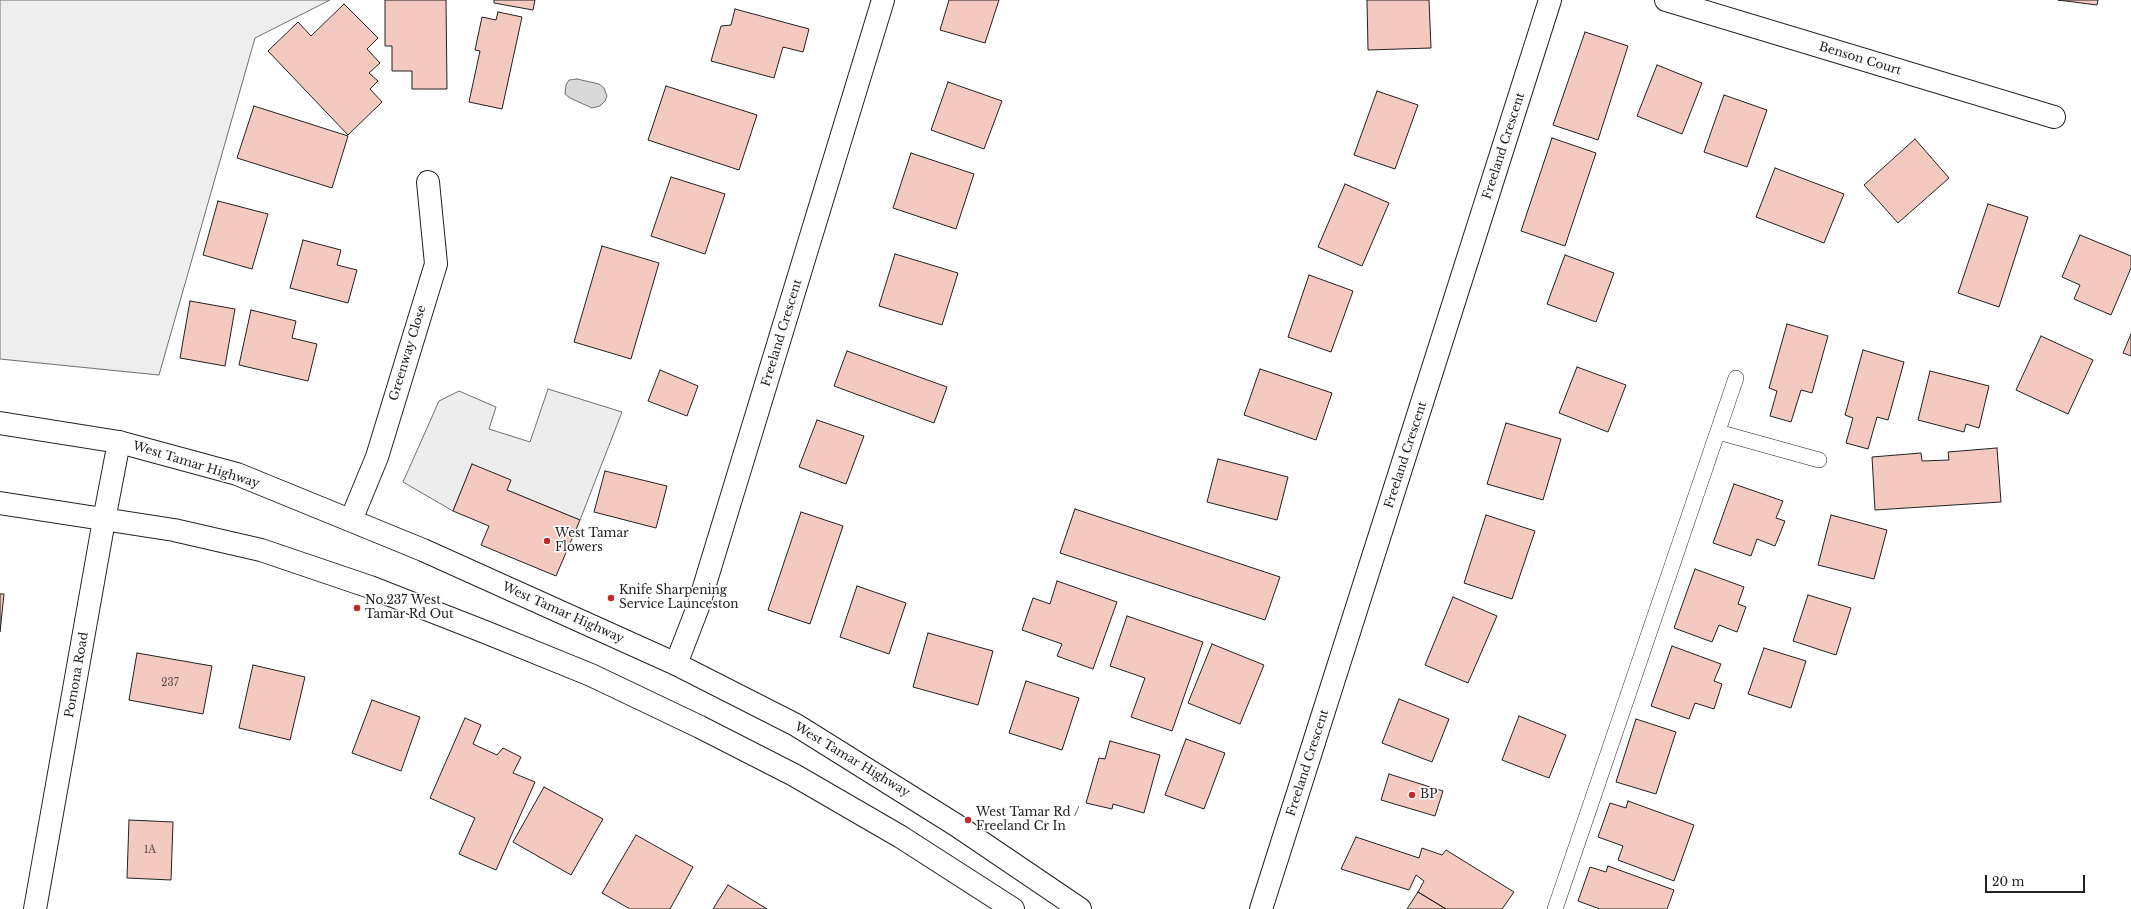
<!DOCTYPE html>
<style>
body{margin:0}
#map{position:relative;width:2131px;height:909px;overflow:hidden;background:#fff;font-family:"Libre Baskerville",serif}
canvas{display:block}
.scale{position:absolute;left:1985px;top:875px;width:100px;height:18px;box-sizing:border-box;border:2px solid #222;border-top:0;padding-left:5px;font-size:12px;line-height:14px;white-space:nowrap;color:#222;-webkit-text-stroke:3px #fff;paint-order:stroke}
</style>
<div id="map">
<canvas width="2131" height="909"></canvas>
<div class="scale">20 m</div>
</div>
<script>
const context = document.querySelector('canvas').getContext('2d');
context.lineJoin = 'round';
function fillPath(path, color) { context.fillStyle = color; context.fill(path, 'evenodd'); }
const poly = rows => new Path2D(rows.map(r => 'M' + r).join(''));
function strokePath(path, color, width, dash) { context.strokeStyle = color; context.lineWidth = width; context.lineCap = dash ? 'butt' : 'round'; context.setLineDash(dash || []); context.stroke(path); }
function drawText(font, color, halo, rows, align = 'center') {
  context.font = font + ' "Libre Baskerville",serif'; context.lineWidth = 3; context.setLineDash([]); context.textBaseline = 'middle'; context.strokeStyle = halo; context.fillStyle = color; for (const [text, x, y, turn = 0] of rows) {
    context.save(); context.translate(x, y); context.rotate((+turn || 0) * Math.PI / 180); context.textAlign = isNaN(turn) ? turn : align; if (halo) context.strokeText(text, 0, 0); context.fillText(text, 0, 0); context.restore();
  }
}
const green = poly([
 [0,0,330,0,255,38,159,375,0,359,0,0]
]);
fillPath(green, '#eee');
strokePath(green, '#6f6f6f', 1);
const parking = poly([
 [548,389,622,412,580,520,507,490,472,465,453,511,403,482,439,401,459,391,496,407,489,429,530,442,548,389]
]);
fillPath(parking, '#ededed');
strokePath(parking, '#6f6f6f', 1);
const water = poly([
 [577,79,599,84,604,88,607,96,605,101,600,106,592,108,570,98,565,94,566,85,569,80,577,79]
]);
fillPath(water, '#d9d9d9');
strokePath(water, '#6f6f6f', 1);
const building = poly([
 [385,0,446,0,447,89,412,89,412,71,392,71,392,46,385,46,385,0],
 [494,0,535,0,533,10,494,3,494,0],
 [949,0,999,0,985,43,940,30,949,0],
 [1367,0,1429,0,1431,48,1368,50,1367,0],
 [2058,0,2098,0,2097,5,2058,0],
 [344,4,378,38,367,49,380,63,369,73,378,81,370,89,382,102,348,135,268,51,298,22,311,36,344,4],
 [735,9,809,29,803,52,783,47,774,78,711,61,721,26,731,25,735,9],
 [498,12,522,17,502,109,469,102,480,51,475,50,482,17,496,20,498,12],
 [1585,32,1628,46,1598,140,1553,125,1585,32],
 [1657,65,1702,83,1682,134,1637,116,1657,65],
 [948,82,1002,101,984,149,931,130,948,82],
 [666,86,757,115,739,170,648,140,666,86],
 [1377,91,1418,105,1395,169,1354,155,1377,91],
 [1724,95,1767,110,1747,167,1704,152,1724,95],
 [254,106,348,136,332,188,237,158,254,106],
 [1552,138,1596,153,1565,246,1521,231,1552,138],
 [1915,139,1949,178,1898,223,1864,185,1915,139],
 [911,153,974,174,956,229,893,208,911,153],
 [1775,168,1844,194,1824,243,1756,217,1775,168],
 [671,177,725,194,705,254,651,236,671,177],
 [1345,184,1389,203,1362,266,1318,247,1345,184],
 [218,201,268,214,252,269,203,255,218,201],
 [1988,204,2028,217,1999,307,1958,293,1988,204],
 [2080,235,2131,256,2131,268,2111,315,2074,299,2080,285,2062,277,2080,235],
 [303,240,341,250,337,265,357,270,348,303,290,288,303,240],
 [602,246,659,263,631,359,574,342,602,246],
 [895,254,958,273,942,325,879,306,895,254],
 [1565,255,1614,273,1596,322,1547,304,1565,255],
 [1309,275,1353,291,1331,352,1288,337,1309,275],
 [190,301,235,309,225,366,180,358,190,301],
 [251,310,296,321,292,338,317,344,308,381,239,365,251,310],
 [1787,324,1828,336,1812,393,1801,390,1791,422,1770,416,1777,391,1769,388,1787,324],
 [2131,334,2131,356,2123,353,2131,334],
 [2041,336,2093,360,2068,414,2016,390,2041,336],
 [1863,350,1904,362,1888,420,1877,417,1868,449,1846,443,1853,418,1845,415,1863,350],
 [847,351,947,387,934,423,834,386,847,351],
 [1577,367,1626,385,1608,432,1559,413,1577,367],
 [1260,369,1332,393,1316,440,1244,415,1260,369],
 [660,370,698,386,687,416,648,401,660,370],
 [1930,371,1989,386,1979,428,1966,424,1964,432,1918,420,1930,371],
 [817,420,864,436,846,484,799,467,817,420],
 [1506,423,1561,439,1543,500,1487,484,1506,423],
 [1997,448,2001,502,1875,510,1872,457,1921,453,1922,461,1949,460,1948,452,1997,448],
 [1218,459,1288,477,1277,520,1207,502,1218,459],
 [472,464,511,480,507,490,580,520,556,576,481,545,489,526,453,511,472,464],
 [605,471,667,486,656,528,594,512,605,471],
 [1734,484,1783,501,1776,518,1785,521,1775,546,1757,539,1751,556,1713,543,1734,484],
 [1075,509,1280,577,1265,620,1060,553,1075,509],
 [801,512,843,526,810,624,768,610,801,512],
 [1486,515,1535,531,1512,599,1464,583,1486,515],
 [1831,515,1887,530,1874,579,1818,565,1831,515],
 [1695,569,1744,587,1738,604,1746,607,1737,632,1719,625,1712,642,1674,628,1695,569],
 [1057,581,1117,602,1093,669,1057,656,1062,644,1022,630,1033,598,1050,604,1057,581],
 [857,586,906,603,889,654,840,637,857,586],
 [0,594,4,594,0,632,0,594],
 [1808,595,1851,608,1836,655,1793,641,1808,595],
 [1453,597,1497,616,1468,683,1425,665,1453,597],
 [1127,616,1203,642,1172,731,1131,717,1145,678,1110,666,1127,616],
 [928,633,993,651,978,705,913,687,928,633],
 [1212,644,1264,665,1240,724,1188,703,1212,644],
 [1672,646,1721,664,1714,681,1722,684,1714,709,1695,703,1689,719,1651,706,1672,646],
 [1764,648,1806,661,1791,708,1748,694,1764,648],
 [137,653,212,666,203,714,129,700,137,653],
 [253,665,305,677,290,740,239,728,253,665],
 [1026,681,1079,698,1062,750,1009,733,1026,681],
 [1399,699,1449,719,1432,762,1382,743,1399,699],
 [372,700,420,717,401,771,352,753,372,700],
 [1519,716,1566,735,1549,778,1502,760,1519,716],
 [465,718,481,725,473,744,497,755,503,748,521,757,513,773,535,782,496,870,459,854,475,818,430,798,465,718],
 [1636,719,1676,732,1656,794,1616,782,1636,719],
 [1186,739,1225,753,1204,809,1165,795,1186,739],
 [1110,741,1160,755,1144,813,1113,804,1112,809,1086,803,1099,758,1105,759,1110,741],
 [1389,774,1443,791,1435,816,1381,800,1389,774],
 [544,787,603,819,571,875,513,842,544,787],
 [1628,801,1694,825,1674,881,1618,860,1623,846,1598,837,1610,803,1626,808,1628,801],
 [129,820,173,822,171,880,127,878,129,820],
 [636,835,693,867,670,909,630,909,602,893,636,835],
 [1356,837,1419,858,1422,848,1442,855,1446,850,1514,892,1502,909,1446,909,1418,892,1424,881,1416,875,1409,890,1341,869,1356,837],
 [1608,866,1674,890,1667,909,1600,909,1578,901,1590,867,1606,872,1608,866],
 [728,885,767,909,713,909,728,885],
 [1418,892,1446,909,1407,909,1418,892]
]);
fillPath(building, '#f3c9c0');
strokePath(building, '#222', 1);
const service = poly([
 [1718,432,1819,460],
 [1555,909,1736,378]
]);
const minor = poly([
 [1666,0,2054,117],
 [351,520,377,457,436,264,428,182],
 [676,664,698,607,883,0],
 [1261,909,1550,0]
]);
const tertiary = poly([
 [35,909,104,520,119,442]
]);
const trunk = poly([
 [0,423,119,442,237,474,423,550,676,664,796,725,956,825,1080,909],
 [0,503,174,530,261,550,370,587,485,632,591,675,700,727,794,775,901,837,1013,909]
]);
strokePath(service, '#222', 16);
strokePath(minor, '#222', 24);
strokePath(tertiary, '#222', 24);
strokePath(trunk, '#222', 24);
strokePath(service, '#fff', 15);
strokePath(minor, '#fff', 22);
strokePath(tertiary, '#fff', 22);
strokePath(trunk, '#fff', 22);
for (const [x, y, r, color] of [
 [547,541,4,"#c62828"],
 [611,598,4,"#c62828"],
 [357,608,4,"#c62828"],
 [1412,795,4,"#c62828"],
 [968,820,4,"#c62828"]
]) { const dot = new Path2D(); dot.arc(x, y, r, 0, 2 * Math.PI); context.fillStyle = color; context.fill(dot); strokePath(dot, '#fff', 1.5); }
drawText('10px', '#564c4a', null, [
 ["237",170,683],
 ["1A",150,850]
]);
drawText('12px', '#222', '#fff', [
 ["Benson Court",1860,59,17],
 ["Freeland Crescent",1504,146,-72],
 ["Freeland Crescent",782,333,-73],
 ["Greenway Close",408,353,-73],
 ["Freeland Crescent",1406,455,-72],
 ["West Tamar Highway",196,465,17],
 ["West Tamar Highway",563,613,24],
 ["Pomona Road",77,675,-80],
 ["West Tamar Highway",852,760,31],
 ["Freeland Crescent",1308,763,-72]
]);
drawText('12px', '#222', '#fff', [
 ["West Tamar",555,534],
 ["Flowers",555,548],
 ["Knife Sharpening",619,591],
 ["Service Launceston",619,605],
 ["No.237 West",365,601],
 ["Tamar Rd Out",365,615],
 ["BP",1420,795],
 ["West Tamar Rd /",976,813],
 ["Freeland Cr In",976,827]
], 'left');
</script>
